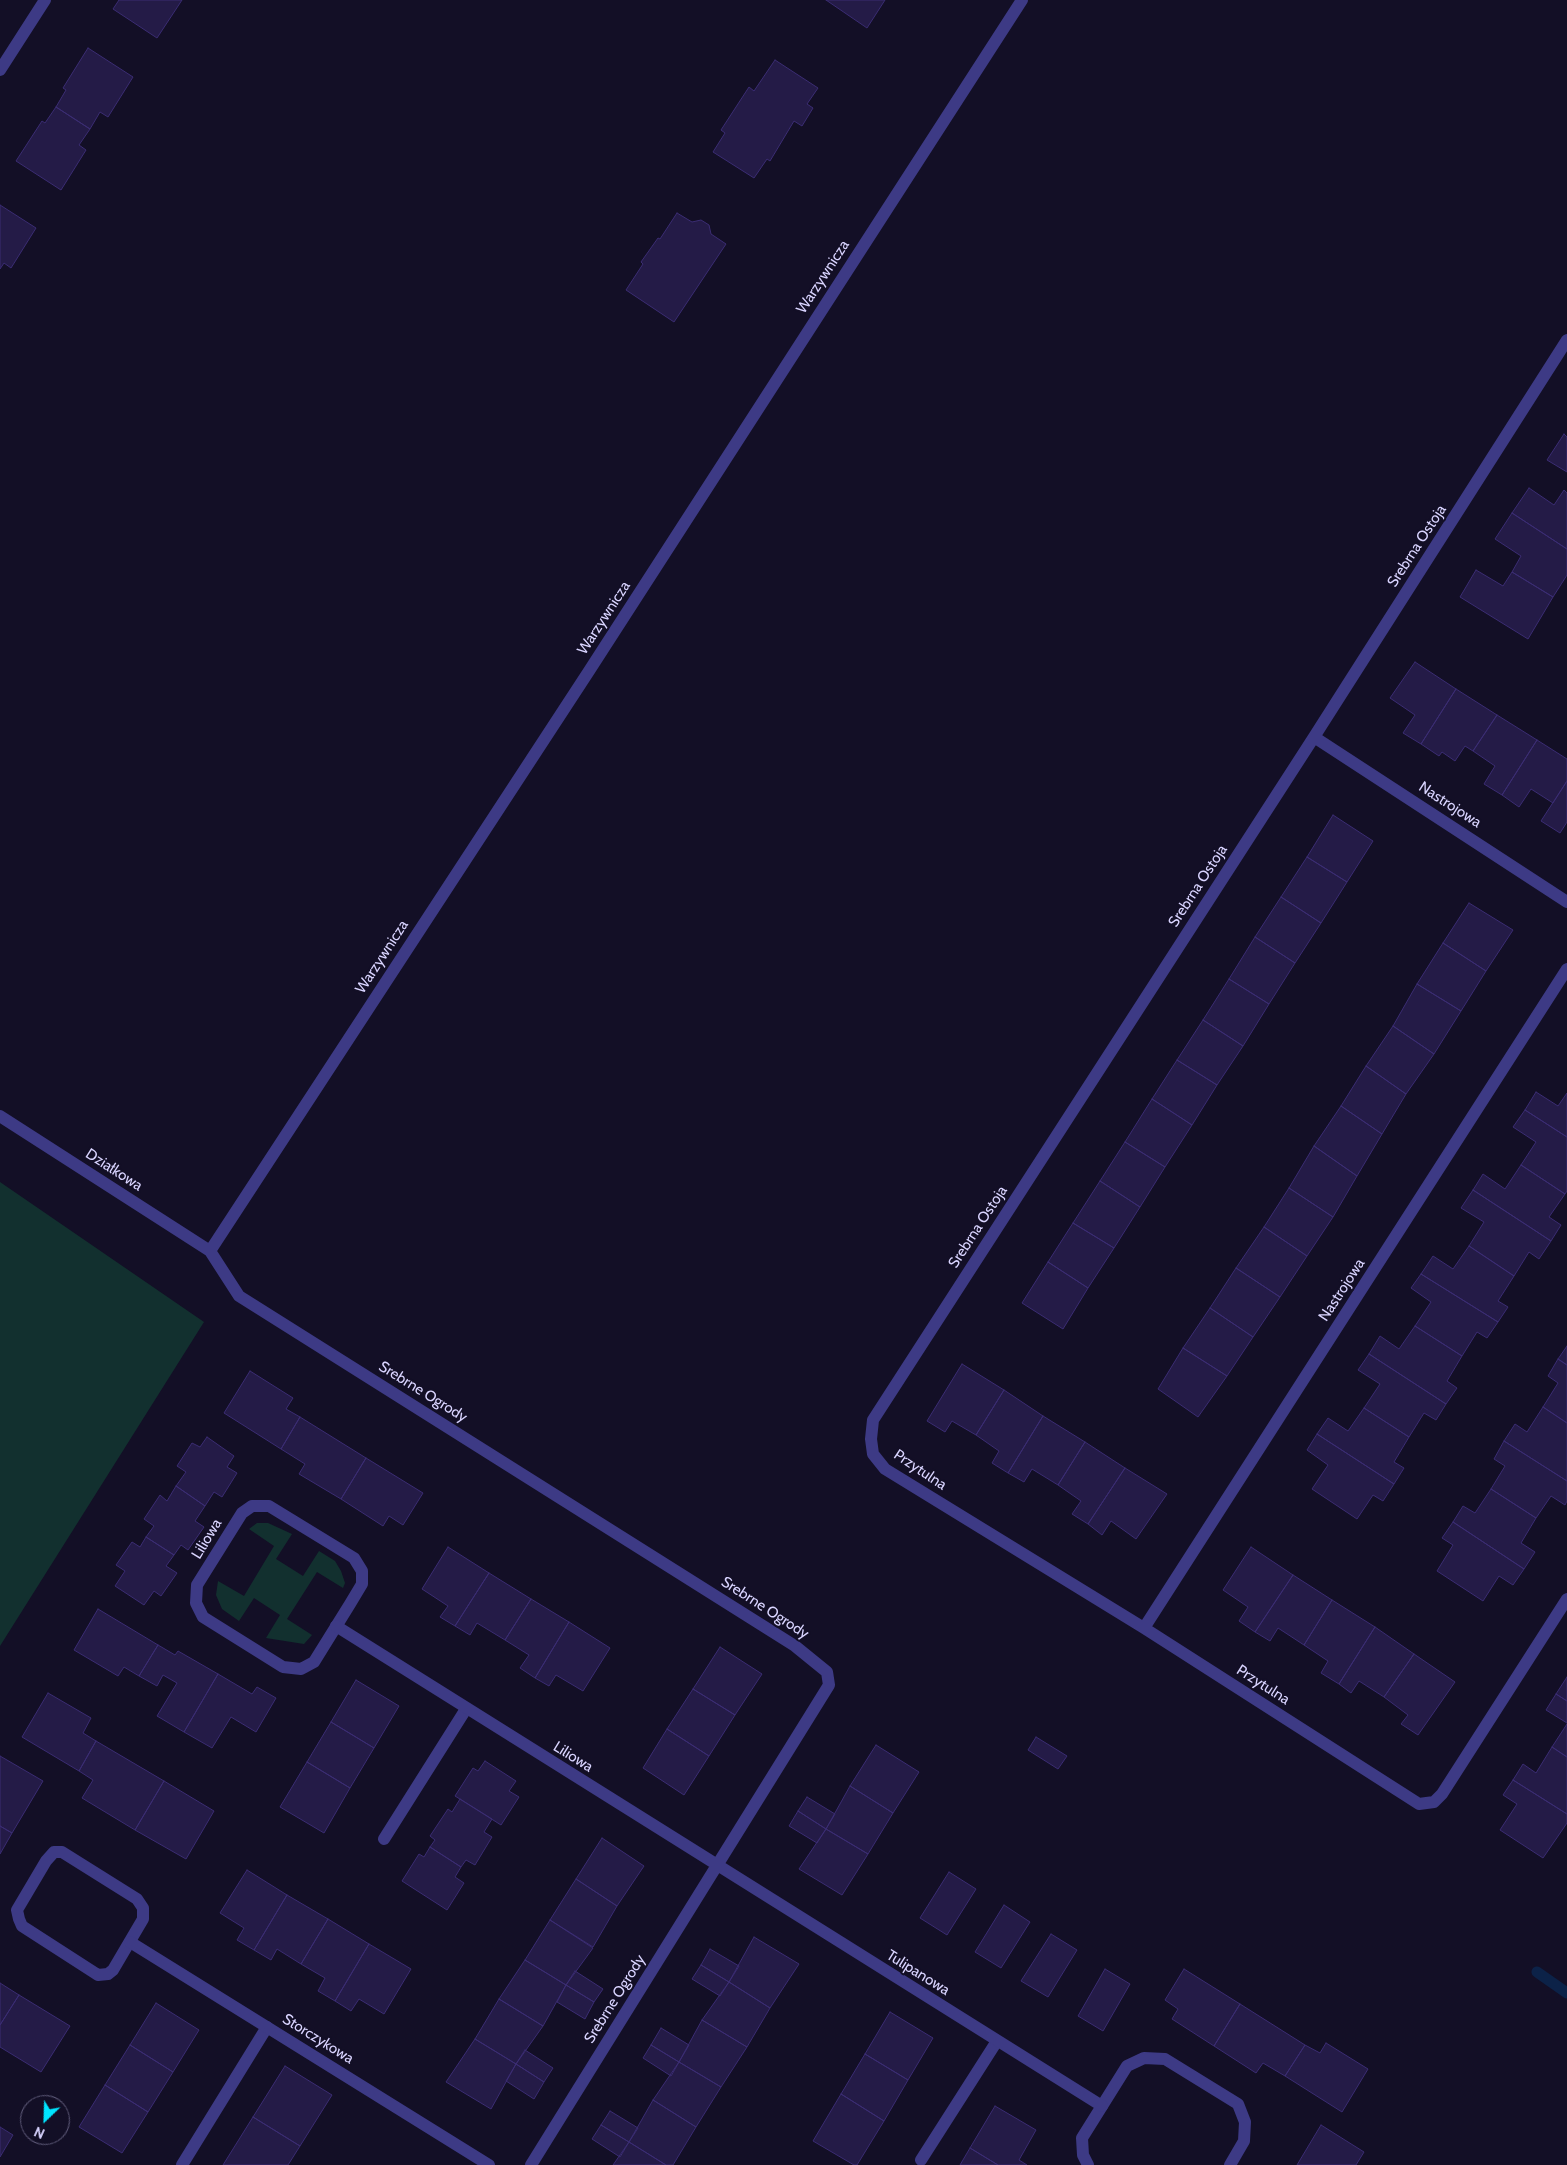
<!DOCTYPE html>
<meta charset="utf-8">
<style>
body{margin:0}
#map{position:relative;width:1567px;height:2165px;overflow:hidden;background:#130f26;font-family:Cabin,sans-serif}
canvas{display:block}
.north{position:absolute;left:20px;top:2095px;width:50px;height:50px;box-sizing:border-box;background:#130f26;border:1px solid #625e7d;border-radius:50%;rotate:204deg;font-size:14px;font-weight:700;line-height:20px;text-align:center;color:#d9d4ff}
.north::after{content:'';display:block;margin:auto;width:18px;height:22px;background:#00e5ff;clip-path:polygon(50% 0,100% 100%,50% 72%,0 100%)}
</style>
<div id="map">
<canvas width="1567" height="2165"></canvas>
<div class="north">N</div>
</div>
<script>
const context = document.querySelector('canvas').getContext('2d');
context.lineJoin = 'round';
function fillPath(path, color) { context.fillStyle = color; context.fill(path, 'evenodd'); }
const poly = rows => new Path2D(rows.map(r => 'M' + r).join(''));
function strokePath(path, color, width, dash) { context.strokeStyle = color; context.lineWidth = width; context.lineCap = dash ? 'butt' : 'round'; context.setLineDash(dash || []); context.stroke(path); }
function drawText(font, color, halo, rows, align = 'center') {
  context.font = font + ' Cabin,sans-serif'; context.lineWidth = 4; context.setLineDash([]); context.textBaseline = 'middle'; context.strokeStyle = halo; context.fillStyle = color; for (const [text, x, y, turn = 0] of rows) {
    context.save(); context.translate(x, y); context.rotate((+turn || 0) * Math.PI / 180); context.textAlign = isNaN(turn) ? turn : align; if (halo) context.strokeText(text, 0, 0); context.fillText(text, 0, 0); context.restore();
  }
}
fillPath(poly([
 [0,1182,204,1322,0,1646],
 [257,1523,268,1523,292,1534,276,1559,303,1576,319,1551,335,1561,341,1571,345,1583,343,1588,317,1572,287,1619,312,1635,304,1644,266,1638,280,1615,254,1598,239,1621,222,1609,216,1595,218,1581,244,1596,274,1546,249,1529]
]), '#12302f');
strokePath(poly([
 [1537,1972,1567,1993]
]), '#0c2248', 11);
const building = poly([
 [119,0,182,0,157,38,113,9,119,0],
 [826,0,885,0,867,28,826,0],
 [88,48,133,77,108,117,100,112,90,129,56,107,66,90,63,88,88,48],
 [775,60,818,88,807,104,813,108,802,126,794,121,770,161,767,159,754,178,713,152,725,133,721,130,749,87,754,91,775,60],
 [56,107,90,129,79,145,86,150,61,190,16,161,42,121,45,123,56,107],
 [0,205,36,228,11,268,4,263,0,269,0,205],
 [677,213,692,222,701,220,709,225,711,234,726,244,674,322,626,290,643,264,641,262,658,238,660,239,677,213],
 [1564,434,1567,437,1567,472,1547,460,1564,434],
 [1529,488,1554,505,1564,490,1567,493,1567,549,1512,513,1529,488],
 [1512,513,1567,549,1567,575,1553,597,1512,572,1521,556,1495,539,1512,513],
 [1476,570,1503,586,1512,572,1553,597,1528,639,1460,597,1476,570],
 [1415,662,1456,689,1421,744,1403,733,1415,715,1390,698,1415,662],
 [1456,689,1497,715,1473,751,1465,746,1455,761,1442,752,1439,756,1421,744,1456,689],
 [1497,715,1537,740,1502,795,1484,784,1495,766,1473,751,1497,715],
 [1537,740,1567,759,1567,781,1553,803,1531,789,1519,807,1502,795,1537,740],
 [1567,781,1567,822,1560,833,1541,821,1567,781],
 [1333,815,1373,841,1347,882,1307,857,1333,815],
 [1307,857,1347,882,1321,923,1281,897,1307,857],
 [1281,897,1321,923,1295,963,1255,937,1281,897],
 [1469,903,1513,930,1486,971,1443,943,1469,903],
 [1255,937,1295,963,1269,1004,1229,979,1255,937],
 [1443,943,1486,971,1461,1011,1417,984,1443,943],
 [1229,979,1269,1004,1243,1046,1203,1020,1229,979],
 [1417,984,1461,1011,1434,1054,1393,1026,1417,984],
 [1203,1020,1243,1046,1217,1085,1177,1060,1203,1020],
 [1393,1026,1434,1054,1406,1094,1366,1066,1393,1026],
 [1177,1060,1217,1085,1192,1125,1152,1099,1177,1060],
 [1366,1066,1406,1094,1382,1134,1341,1106,1366,1066],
 [1536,1092,1558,1106,1567,1093,1567,1137,1525,1110,1536,1092],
 [1152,1099,1192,1125,1165,1167,1125,1142,1152,1099],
 [1341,1106,1382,1134,1357,1176,1314,1146,1341,1106],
 [1525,1110,1567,1137,1567,1191,1565,1194,1521,1165,1536,1142,1513,1127,1525,1110],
 [1125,1142,1165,1167,1140,1207,1100,1181,1125,1142],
 [1314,1146,1357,1176,1333,1217,1289,1188,1314,1146],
 [1521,1165,1565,1194,1549,1217,1561,1225,1551,1241,1473,1190,1483,1174,1505,1189,1521,1165],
 [1100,1181,1140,1207,1114,1248,1073,1223,1100,1181],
 [1289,1188,1333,1217,1307,1256,1264,1227,1289,1188],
 [1473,1190,1551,1241,1539,1259,1529,1252,1514,1276,1469,1246,1484,1222,1461,1208,1473,1190],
 [1073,1223,1114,1248,1088,1288,1048,1262,1073,1223],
 [1264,1227,1307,1256,1280,1297,1236,1268,1264,1227],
 [1469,1246,1514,1276,1498,1301,1508,1307,1498,1322,1421,1274,1433,1256,1453,1269,1469,1246],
 [1048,1262,1088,1288,1063,1329,1022,1303,1048,1262],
 [1236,1268,1280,1297,1253,1337,1210,1308,1236,1268],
 [1421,1274,1498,1322,1487,1338,1477,1332,1462,1356,1415,1326,1431,1302,1411,1288,1421,1274],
 [1210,1308,1253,1337,1227,1376,1183,1348,1210,1308],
 [1415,1326,1462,1356,1447,1381,1457,1388,1446,1404,1369,1354,1380,1336,1399,1349,1415,1326],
 [1567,1346,1567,1365,1558,1359,1567,1346],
 [1183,1348,1227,1376,1198,1417,1158,1389,1183,1348],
 [1369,1354,1446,1404,1436,1420,1424,1413,1409,1437,1364,1408,1380,1384,1358,1370,1369,1354],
 [1558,1359,1567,1365,1567,1423,1543,1407,1558,1383,1548,1376,1558,1359],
 [962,1364,1004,1390,976,1435,952,1421,945,1432,927,1421,962,1364],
 [250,1371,293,1398,286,1409,300,1417,281,1449,224,1413,250,1371],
 [1004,1390,1043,1416,1008,1473,992,1463,999,1451,976,1435,1004,1390],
 [1543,1407,1567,1423,1567,1481,1504,1441,1515,1424,1527,1432,1543,1407],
 [1364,1408,1409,1437,1394,1462,1404,1468,1394,1484,1317,1434,1328,1418,1348,1431,1364,1408],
 [1043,1416,1085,1442,1058,1485,1032,1469,1024,1482,1008,1473,1043,1416],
 [300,1417,366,1458,341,1499,299,1474,305,1464,281,1449,300,1417],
 [1317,1434,1394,1484,1383,1501,1373,1495,1357,1519,1312,1489,1328,1465,1307,1450,1317,1434],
 [207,1437,234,1456,227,1467,237,1473,222,1497,214,1492,205,1506,176,1486,186,1472,177,1466,192,1443,200,1447,207,1437],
 [1504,1441,1567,1481,1567,1501,1565,1505,1551,1496,1536,1518,1491,1489,1505,1466,1494,1459,1504,1441],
 [1085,1442,1125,1468,1088,1524,1072,1514,1081,1501,1058,1485,1085,1442],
 [366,1458,423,1493,403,1525,389,1516,383,1526,341,1499,366,1458],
 [1125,1468,1167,1494,1136,1539,1111,1521,1102,1535,1088,1524,1125,1468],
 [176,1486,205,1506,195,1521,204,1527,188,1550,181,1545,174,1555,146,1537,154,1526,144,1519,160,1495,167,1501,176,1486],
 [1491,1489,1536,1518,1521,1543,1535,1552,1524,1569,1453,1522,1463,1506,1475,1513,1491,1489],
 [1453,1522,1524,1569,1513,1585,1499,1576,1483,1601,1437,1571,1453,1545,1442,1538,1453,1522],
 [146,1537,174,1555,166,1566,177,1573,161,1596,154,1591,144,1605,115,1586,125,1571,116,1565,132,1542,140,1547,146,1537],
 [448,1547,489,1573,455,1626,440,1617,448,1606,422,1589,448,1547],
 [1251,1547,1293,1575,1255,1632,1239,1621,1248,1607,1223,1590,1251,1547],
 [489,1573,531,1599,505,1640,477,1623,470,1635,455,1626,489,1573],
 [1293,1575,1332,1600,1304,1645,1278,1628,1270,1641,1255,1632,1293,1575],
 [531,1599,569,1622,535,1678,520,1668,529,1655,505,1640,531,1599],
 [1332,1600,1375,1627,1339,1684,1321,1673,1328,1661,1304,1645,1332,1600],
 [98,1609,158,1645,139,1676,124,1667,118,1676,74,1650,98,1609],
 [569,1622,610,1648,583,1691,556,1675,549,1686,535,1678,569,1622],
 [1375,1627,1414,1654,1384,1697,1359,1681,1351,1693,1339,1684,1375,1627],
 [158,1645,175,1655,178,1651,218,1674,184,1732,157,1716,177,1683,163,1675,157,1686,139,1676,158,1645],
 [720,1647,762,1674,735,1715,693,1689,720,1647],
 [1414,1654,1455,1682,1418,1735,1401,1724,1408,1715,1384,1697,1414,1654],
 [218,1674,252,1694,257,1687,276,1698,256,1732,231,1717,212,1748,184,1732,218,1674],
 [1567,1677,1567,1701,1556,1694,1567,1677],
 [356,1680,399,1706,374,1748,331,1722,356,1680],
 [693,1689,735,1715,709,1756,667,1729,693,1689],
 [48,1693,91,1718,83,1733,96,1741,79,1771,22,1737,48,1693],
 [1556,1694,1567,1701,1567,1723,1546,1710,1556,1694],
 [331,1722,374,1748,350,1788,307,1762,331,1722],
 [1567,1724,1567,1757,1552,1747,1567,1724],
 [667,1729,709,1756,684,1795,643,1768,667,1729],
 [1036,1737,1067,1756,1058,1769,1028,1750,1036,1737],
 [96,1741,164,1781,135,1830,82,1798,93,1780,79,1771,96,1741],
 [876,1745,919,1772,893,1813,850,1786,876,1745],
 [1552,1747,1567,1757,1567,1814,1513,1780,1523,1764,1536,1773,1552,1747],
 [0,1756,43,1781,12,1833,0,1826,0,1756],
 [485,1761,516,1781,509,1791,519,1797,501,1825,455,1796,473,1768,478,1771,485,1761],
 [307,1762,350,1788,324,1833,280,1807,307,1762],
 [1513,1780,1567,1814,1567,1823,1543,1858,1500,1830,1517,1804,1503,1795,1513,1780],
 [164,1781,214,1811,186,1859,135,1830,164,1781],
 [850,1786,893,1813,868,1854,826,1829,850,1786],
 [807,1797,835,1814,826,1829,798,1811,807,1797],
 [460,1799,492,1819,484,1832,492,1837,475,1865,466,1860,461,1867,430,1847,435,1840,430,1836,448,1809,452,1812,460,1799],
 [798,1811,826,1829,817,1843,789,1826,798,1811],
 [0,1826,12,1833,0,1854,0,1826],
 [826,1829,868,1854,842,1895,799,1869,826,1829],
 [602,1838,644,1866,617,1906,576,1879,602,1838],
 [430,1847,461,1867,455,1877,464,1883,447,1910,402,1881,419,1854,424,1857,430,1847],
 [247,1870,287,1895,254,1950,237,1940,244,1928,220,1913,247,1870],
 [949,1872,976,1889,947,1935,920,1918,949,1872],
 [576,1879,617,1906,593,1947,550,1920,576,1879],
 [287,1895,328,1919,301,1964,277,1949,271,1960,254,1950,287,1895],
 [1004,1905,1030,1922,1001,1968,975,1952,1004,1905],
 [328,1919,369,1944,335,2001,318,1991,325,1978,301,1964,328,1919],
 [550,1920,593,1948,566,1985,525,1960,550,1920],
 [1051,1934,1077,1950,1048,1997,1021,1981,1051,1934],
 [754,1937,799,1964,770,2008,729,1982,754,1937],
 [369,1944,411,1969,384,2014,359,1999,351,2011,335,2001,369,1944],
 [710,1949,739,1966,729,1982,701,1965,710,1949],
 [525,1960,566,1985,543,2026,499,1999,525,1960],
 [701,1965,729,1982,720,1996,692,1979,701,1965],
 [1105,1969,1130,1984,1103,2031,1078,2016,1105,1969],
 [1184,1969,1240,2004,1214,2046,1172,2019,1178,2009,1165,2000,1184,1969],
 [575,1971,603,1989,594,2002,566,1985,575,1971],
 [729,1982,770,2008,747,2047,702,2020,729,1982],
 [0,1983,19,1995,0,2025,0,1983],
 [566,1985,594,2002,585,2019,557,2002,566,1985],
 [19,1995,70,2026,41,2072,0,2047,0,2025,19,1995],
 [499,1999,543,2026,516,2064,475,2039,499,1999],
 [156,2003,199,2030,173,2072,130,2045,156,2003],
 [1240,2004,1305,2045,1285,2076,1263,2063,1256,2073,1214,2046,1240,2004],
 [890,2012,933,2038,908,2080,865,2054,890,2012],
 [702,2020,747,2047,721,2087,679,2062,702,2020],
 [661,2028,689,2045,679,2062,651,2045,661,2028],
 [475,2039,516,2064,491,2109,446,2082,475,2039],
 [1326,2043,1368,2069,1342,2112,1285,2076,1305,2045,1320,2053,1326,2043],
 [130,2045,173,2072,148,2112,105,2085,130,2045],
 [651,2045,679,2062,671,2076,643,2058,651,2045],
 [525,2050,553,2068,544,2082,516,2064,525,2050],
 [865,2054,908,2080,884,2121,841,2094,865,2054],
 [679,2062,721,2087,696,2127,653,2100,679,2062],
 [516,2064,544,2082,534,2099,506,2081,516,2064],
 [285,2066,332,2095,300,2146,253,2117,285,2066],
 [105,2085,148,2112,122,2153,79,2127,105,2085],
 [841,2094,884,2121,857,2165,854,2165,813,2141,841,2094],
 [653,2100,696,2127,673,2165,666,2165,629,2142,653,2100],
 [995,2106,1036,2130,1019,2160,1027,2165,998,2165,970,2148,995,2106],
 [610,2111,638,2128,629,2142,601,2125,610,2111],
 [253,2117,300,2146,288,2165,223,2165,253,2117],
 [601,2125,629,2142,620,2157,592,2139,601,2125],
 [1321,2125,1364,2152,1356,2165,1297,2165,1321,2125],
 [0,2127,13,2135,0,2157,0,2127],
 [629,2142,666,2165,613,2165,629,2142],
 [970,2148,998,2165,960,2165,970,2148]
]);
fillPath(building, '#241b47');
strokePath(building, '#3b2d73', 1);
strokePath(poly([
 [252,1506,269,1506,354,1558,362,1571,362,1584,350,1604,314,1662,301,1669,283,1667,203,1617,196,1603,197,1585,242,1513,252,1506],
 [384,1839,466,1709],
 [54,1852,62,1852,137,1899,143,1908,143,1919,113,1970,108,1974,98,1975,22,1926,19,1919,17,1910,46,1861,54,1852],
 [921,2160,997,2041],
 [182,2165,267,2027],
 [1088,2165,1083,2155,1082,2138,1127,2066,1144,2058,1165,2059,1238,2104,1245,2122,1244,2141,1230,2165]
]), '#3d3a85', 12);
strokePath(poly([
 [0,70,45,0],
 [1567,340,1314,737,873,1420,871,1439,873,1454,885,1469,1144,1628,1419,1804,1434,1802,1442,1794,1567,1599],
 [1314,737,1567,902],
 [0,1116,210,1251,239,1296,795,1646,827,1672,829,1685,531,2165],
 [210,1251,589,671,1022,0],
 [336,1626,1102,2106],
 [1144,1628,1567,969],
 [130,1942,489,2165]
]), '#3d3a85', 12);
drawText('15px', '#d9d4ff', '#130f26', [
 ["Warzywnicza",823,277,-57],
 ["Srebrna Ostoja",1417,546,-57],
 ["Warzywnicza",604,618,-57],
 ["Nastrojowa",1450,805,33],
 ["Srebrna Ostoja",1198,886,-57],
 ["Warzywnicza",382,957,-57],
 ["Działkowa",114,1170,33],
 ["Srebrna Ostoja",978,1227,-57],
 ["Nastrojowa",1342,1290,-57],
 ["Srebrne Ogrody",423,1392,32],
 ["Przytulna",920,1470,34],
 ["Liliowa",207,1539,-59],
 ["Srebrne Ogrody",765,1608,33],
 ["Przytulna",1263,1685,33],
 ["Liliowa",573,1757,32],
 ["Tulipanowa",918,1973,32],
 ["Srebrne Ogrody",615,1999,-58],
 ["Storczykowa",318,2039,32]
]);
</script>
